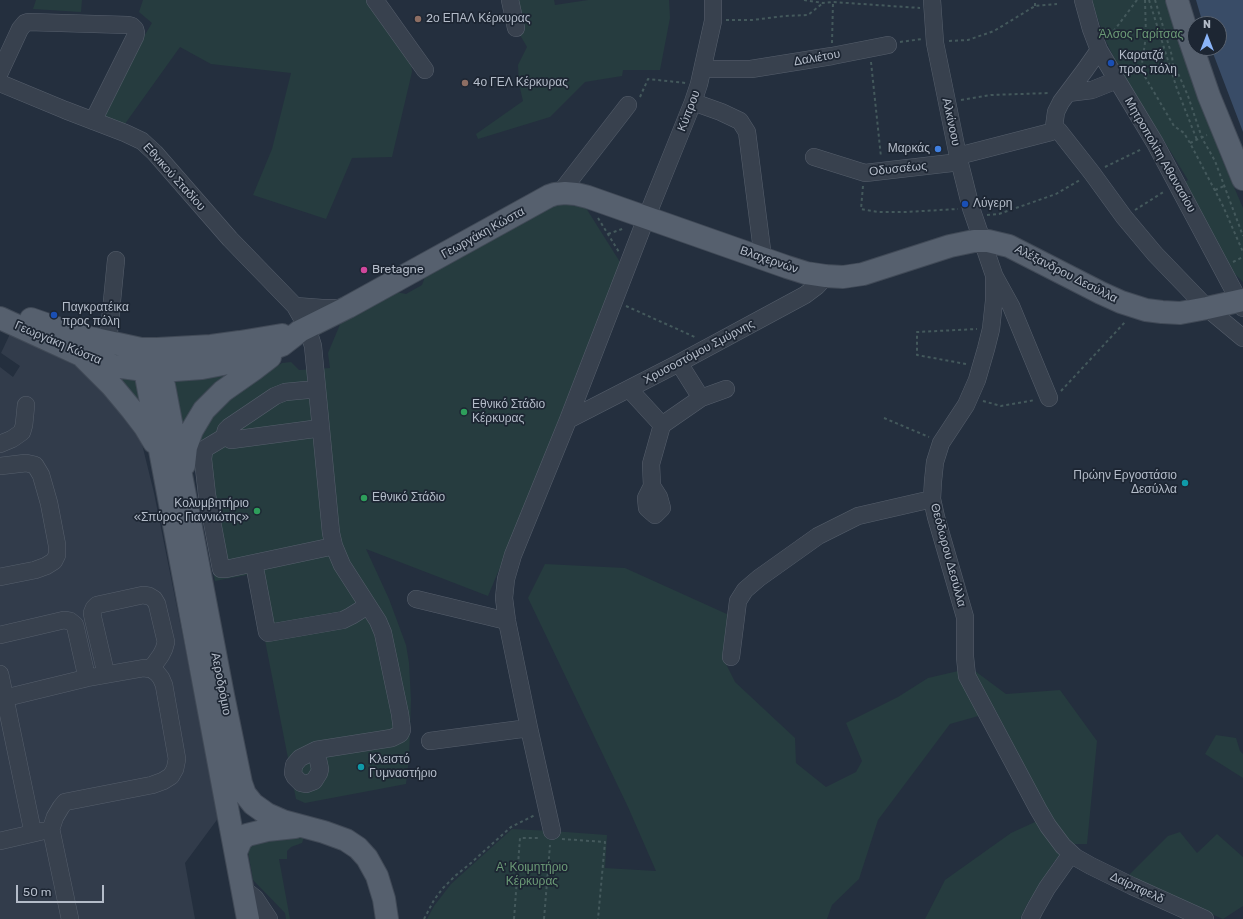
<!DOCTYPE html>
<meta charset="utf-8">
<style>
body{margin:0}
#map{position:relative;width:1243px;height:919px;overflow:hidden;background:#242f3e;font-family:Rubik,sans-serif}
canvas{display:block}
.north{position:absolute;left:1187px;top:16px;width:40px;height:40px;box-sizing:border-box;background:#1d2633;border:1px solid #59626f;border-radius:50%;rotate:0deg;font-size:11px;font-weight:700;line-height:16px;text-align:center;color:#b4bcc9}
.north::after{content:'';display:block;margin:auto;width:14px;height:18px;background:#8ab4f8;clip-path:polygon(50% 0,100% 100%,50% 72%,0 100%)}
.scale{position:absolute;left:16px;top:885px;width:88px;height:18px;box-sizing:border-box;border:2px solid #b4bcc9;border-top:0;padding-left:5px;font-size:12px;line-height:14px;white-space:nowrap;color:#b4bcc9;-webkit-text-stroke:3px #1d2633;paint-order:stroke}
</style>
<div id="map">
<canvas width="1243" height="919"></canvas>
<div class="north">N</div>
<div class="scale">50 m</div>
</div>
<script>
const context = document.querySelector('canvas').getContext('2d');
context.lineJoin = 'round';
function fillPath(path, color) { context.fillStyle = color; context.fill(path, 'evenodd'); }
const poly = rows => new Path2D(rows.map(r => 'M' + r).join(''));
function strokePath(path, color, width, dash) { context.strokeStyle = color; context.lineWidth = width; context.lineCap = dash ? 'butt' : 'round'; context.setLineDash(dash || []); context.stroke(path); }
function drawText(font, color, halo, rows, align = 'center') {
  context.font = font + ' Rubik,sans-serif'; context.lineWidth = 3.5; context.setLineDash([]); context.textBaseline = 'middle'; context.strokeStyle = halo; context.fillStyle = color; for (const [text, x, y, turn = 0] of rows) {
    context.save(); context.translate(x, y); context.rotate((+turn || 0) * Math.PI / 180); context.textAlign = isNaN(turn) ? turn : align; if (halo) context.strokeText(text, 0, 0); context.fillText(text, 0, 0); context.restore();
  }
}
fillPath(poly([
 [10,334,76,366,107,392,141,440,154,493,219,817,185,863,195,919,0,919,0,367,13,377,20,366,1,353]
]), '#323c4b');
fillPath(poly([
 [36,0,82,0,81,12,33,9],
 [143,0,371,0,410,52,412,72,392,157,352,158,326,219,253,195,272,149,291,73,211,64,180,47,122,128,97,119,137,48,152,23,139,12],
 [510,0,554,0,555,5,588,0,669,0,670,18,660,70,623,70,622,76,585,82,550,117,478,139,476,134,523,101,519,84,518,65,527,47,516,28],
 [1092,0,1167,0,1185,61,1204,112,1214,131,1219,152,1243,208,1243,282,1234,273,1224,258,1185,182,1188,180,1117,64,1105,39,1093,5],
 [565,204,586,208,620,262,519,522,488,596,366,549,389,599,406,645,409,663,411,700,409,758,406,784,305,803,296,799,252,574,215,581,196,474,198,441,204,425,227,399,282,363,291,362,299,370,330,368,328,353,341,322,396,292,406,294,422,285,426,274,552,205],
 [243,368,183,440,169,377],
 [108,371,137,377,147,414],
 [545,564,625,568,729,615,726,664,735,682,795,738,796,763,826,787,856,772,862,761,846,723,898,697,928,678,971,668,1006,694,1060,690,1097,741,1087,844,1075,844,1053,863,1044,880,1027,904,1020,919,925,919,945,880,1011,833,1048,816,996,711,950,724,878,820,859,879,832,905,827,919,427,919,434,906,451,884,512,829,552,831,607,835,605,868,656,871,628,807,528,598],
 [1216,735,1236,738,1240,751,1243,754,1243,778,1205,754],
 [298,830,305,832,306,831,345,843,356,850,367,861,375,882,382,919,379,919,371,879,366,865,356,854,344,846,305,834,302,843,291,847,287,851,287,859,279,859,290,919,286,919,285,913,253,880,247,846,249,842,256,838],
 [1180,832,1197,853,1217,834,1243,857,1243,906,1223,919,1129,879,1130,874,1168,836]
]), '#263c3f');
fillPath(poly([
 [1196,0,1243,0,1243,132,1211,48,1219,48,1219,24,1203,24]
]), '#394c67');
const minor = poly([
 [375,0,425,70],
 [510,0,516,28],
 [932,0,935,43,958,156,971,208,994,275,994,301,991,329,986,349,977,380,966,405,941,443,935,462,933,481,932,499,936,517,965,617,965,657,967,676,1038,809,1048,826,1063,846,1075,857,1091,866,1132,886,1205,919],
 [1083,0,1091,29,1099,50,1117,80,1155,143,1243,308],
 [703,69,751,69,832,56,888,45],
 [0,72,20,29,25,23,28,22,128,25,132,26,135,29,136,33,135,37,93,121],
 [0,83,65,110,125,133,142,141,155,153,230,239,295,306,307,327,313,346,331,533,334,546,342,565,378,621,383,633,400,714,402,730,400,734,392,738,316,750],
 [1068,93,1092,90,1117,80],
 [693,102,721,112,740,121,747,132,763,258],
 [1054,127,1059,131,1092,173,1124,217,1155,254,1207,308,1243,338],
 [958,156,1051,132,1054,127,1056,112,1061,102,1085,70,1099,50],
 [814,157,865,173,960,162],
 [560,193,628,105],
 [995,277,1011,306,1049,398],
 [295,306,322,308,344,308],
 [108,342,116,260],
 [679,363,701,398],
 [317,389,285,392,275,396,229,427,226,430,225,434,227,437,231,440,321,428],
 [629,389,662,425],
 [568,420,679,363,805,295,817,286,826,276],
 [226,436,206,448,204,451,203,459,207,495,221,569,226,569,334,546],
 [0,444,12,439,22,432,24,425,26,405],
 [0,466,26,463,35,465,41,475,49,503,57,545,57,555,54,561,46,566,35,570,0,577],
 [652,486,659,497,662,508,655,515,647,508,646,498,652,486,651,464,662,425,701,398,726,389],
 [254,563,267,632,268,633,343,620,351,616,367,606],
 [416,599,507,621],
 [0,635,64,620,70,621,75,625,87,678],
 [731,657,738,601,745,590,759,578,818,536,858,516,932,499],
 [0,674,33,833],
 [106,674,93,618,92,613,94,608,97,605,143,595,149,596,154,599,157,604,166,642,164,649,161,655,151,669],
 [5,698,87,678,144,668,151,669,157,673,161,678,164,685,177,759,175,769,171,776,163,781,152,785,65,802,61,807,55,817,51,829,70,919],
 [430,741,529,728],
 [316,750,320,769,319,773,314,781,306,784,301,783,295,777,293,773,294,765,300,758,316,750],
 [552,831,529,728,507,621,504,598,506,579,513,555,568,420,643,226,693,102,699,84,713,21,713,0],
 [0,841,43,831],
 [241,887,255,898,269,919],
 [1030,919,1035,909,1047,888,1071,854]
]);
const major = poly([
 [1177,0,1185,26,1209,96,1243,179],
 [0,318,83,356,114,366,144,370,161,371,202,368,228,363,245,359,282,345,300,331,348,307,549,196,555,194,565,193,576,194,588,197,787,267,806,273,826,276,843,277,863,274,950,246,974,241,988,241,1009,246,1101,293,1121,302,1146,310,1162,312,1180,313,1207,308,1243,300],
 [31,319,77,335,141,349,157,349,211,346,240,342,282,335],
 [141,349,248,919],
 [157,349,223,695,241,783,245,794,253,804,267,814,283,821,324,832,346,840,358,848,367,858,377,876,384,899,387,919],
 [84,358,112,386,132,410,145,427,154,442],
 [184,465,186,447,192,430,204,410,223,391,253,370,270,357],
 [236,852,241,840,247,835,267,830,295,827]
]);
strokePath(minor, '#565f6c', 18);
strokePath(major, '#414a57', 24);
strokePath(poly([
 [804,0,823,3,833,2,920,8],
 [1145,0,1146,36,1141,70,1174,126,1184,133,1190,143,1223,206,1243,252],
 [1149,0,1177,89,1197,140],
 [1155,0,1172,56,1173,65,1177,71,1188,96,1202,138,1215,161,1243,236],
 [1035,6,1035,0],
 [726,20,752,20,785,16,808,15,823,3],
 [1110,36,1137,0],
 [949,41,968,40,994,31,1035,6,1057,4],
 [900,42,922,39],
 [832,43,833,2],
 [871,62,881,157],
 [640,97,648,79,686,83],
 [961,100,991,95,1050,93],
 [1190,143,1207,135],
 [1105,167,1142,149],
 [863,186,861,209,878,212,905,212,958,209],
 [1215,190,1224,186],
 [1135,210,1165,191],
 [987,215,999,214,1056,194,1080,180],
 [598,218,619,252],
 [608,234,625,228],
 [1233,262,1243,257],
 [626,306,697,338],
 [966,364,917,355,917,332,977,329],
 [1061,391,1126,321],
 [983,401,1001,406,1035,400],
 [884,418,929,437],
 [562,839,605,842,598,919],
 [424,919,434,900,443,888,455,876,471,863,511,827,535,815],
 [514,919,520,838,540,838],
 [544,919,550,845]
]), '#44595c', 2, [3, 3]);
strokePath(minor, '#38414e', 17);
strokePath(major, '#56606e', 22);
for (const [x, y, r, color] of [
 [418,19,4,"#8d6e63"],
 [1111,63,4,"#1a4fb4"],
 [465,83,4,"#8d6e63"],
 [938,149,4,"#3f7fe0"],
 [965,204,4,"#1a4fb4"],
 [364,270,4,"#d1479c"],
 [54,315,4,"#1a4fb4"],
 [464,412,4,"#2e9e5b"],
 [1185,483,4,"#0f9aa8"],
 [364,498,4,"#2e9e5b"],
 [257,511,4,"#2e9e5b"],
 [361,767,4,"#0f9aa8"]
]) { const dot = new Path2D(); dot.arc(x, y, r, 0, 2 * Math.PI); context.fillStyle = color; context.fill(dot); strokePath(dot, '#1d2633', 1.5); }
drawText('12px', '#b4bcc9', '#1d2633', [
 ["2ο ΕΠΑΛ Κέρκυρας",426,19],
 ["Καρατζά",1119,56],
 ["προς πόλη",1119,70],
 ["4ο ΓΕΛ Κέρκυρας",473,83],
 ["Μαρκάς",930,149,"right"],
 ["Λύγερη",973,204],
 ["Bretagne",372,270],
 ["Παγκρατέικα",62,308],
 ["προς πόλη",62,322],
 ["Εθνικό Στάδιο",472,405],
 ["Κέρκυρας",472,419],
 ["Πρώην Εργοστάσιο",1177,476,"right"],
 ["Δεσύλλα",1177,490,"right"],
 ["Εθνικό Στάδιο",372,498],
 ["Κολυμβητήριο",249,504,"right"],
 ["«Σπύρος Γιαννιώτης»",249,518,"right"],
 ["Κλειστό",369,760],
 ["Γυμναστήριο",369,774]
], 'left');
drawText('12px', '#6b9a76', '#1d2633', [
 ["Άλσος Γαρίτσας",1141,35],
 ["Α' Κοιμητήριο",532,868],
 ["Κέρκυρας",532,882]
]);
drawText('12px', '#b4bcc9', '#1d2633', [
 ["Δαλιέτου",817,58,-10],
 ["Κύπρου",689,111,-69],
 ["Αλκίνοου",951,122,78],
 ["Μητροπολίτη Αθανασίου",1160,155,60],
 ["Οδυσσέως",898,169,-6],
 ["Εθνικού Σταδίου",174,177,48],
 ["Γεωργάκη Κώστα",483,233,-29],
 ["Βλαχερνών",769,260,19],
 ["Αλέξανδρου Δεσύλλα",1066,274,27],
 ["Γεωργάκη Κώστα",58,343,23],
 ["Χρυσοστόμου Σμύρνης",699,352,-28],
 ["Θεόδωρου Δεσύλλα",948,555,75],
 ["Αεροδρόμιο",221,684,79],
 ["Δαίρπφελδ",1137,888,25]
]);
</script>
